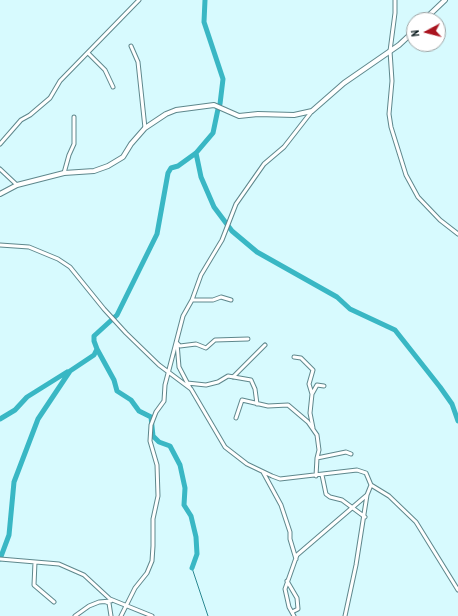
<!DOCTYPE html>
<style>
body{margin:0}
#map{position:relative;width:458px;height:616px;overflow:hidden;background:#d7fafe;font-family:"Archivo Narrow",sans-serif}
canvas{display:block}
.north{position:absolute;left:406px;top:12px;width:40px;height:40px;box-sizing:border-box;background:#fff;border:1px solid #9ca3a4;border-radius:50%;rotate:263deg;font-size:11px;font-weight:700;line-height:16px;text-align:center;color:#08191b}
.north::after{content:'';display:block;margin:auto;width:14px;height:18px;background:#a9141f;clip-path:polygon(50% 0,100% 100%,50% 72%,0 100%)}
</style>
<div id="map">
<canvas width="458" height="616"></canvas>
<div class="north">N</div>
</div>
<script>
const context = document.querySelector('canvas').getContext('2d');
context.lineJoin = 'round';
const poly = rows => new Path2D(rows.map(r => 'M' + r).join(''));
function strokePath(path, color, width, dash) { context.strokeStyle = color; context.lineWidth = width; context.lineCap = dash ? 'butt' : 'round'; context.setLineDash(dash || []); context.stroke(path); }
strokePath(poly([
 [192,568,208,616]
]), '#2a8891', 1);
strokePath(poly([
 [205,0,204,22,223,79,220,104],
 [196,153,201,177,214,207,232,231,257,252,337,297,350,309,395,330,440,387,452,404,458,421],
 [97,349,114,380,117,391,131,400,139,411,151,417,153,436,159,442,170,446,180,465,185,488,184,505,191,516,196,537,197,554,192,568],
 [0,419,15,410,27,397,67,372],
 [0,559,9,535,14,482,38,419,70,371,94,355,97,349,94,341,94,336,117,315,157,234,168,173,171,168,178,166,196,153,213,133,218,109]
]), '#39b7c4', 5);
const minor = poly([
 [395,0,395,13,390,51,392,81,389,114,391,127,406,175,418,197,440,220,458,234],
 [131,46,138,62,145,128],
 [88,53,105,70,113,87],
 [0,144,21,120,30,115,50,98,60,81,139,0],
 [0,169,17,185],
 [64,173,69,155,74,144,74,117],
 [0,245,29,247,58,259,70,267,104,309,126,333,159,365,191,389,225,447,247,464,272,476,280,479,357,470,366,473,371,485,389,496,416,522,458,590],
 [192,300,213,300,221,297,231,300],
 [294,357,301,358,313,370,309,384,312,394],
 [233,377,265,345],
 [187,383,206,385,218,382,228,376,251,380,255,389,257,404],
 [190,388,179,367,177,343,180,346,196,344,206,348,215,340,248,339],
 [236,418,242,400,268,406,288,405,308,422,317,435,319,450,317,458],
 [313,428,310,413,312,394,317,385,324,386],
 [263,472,281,505,290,532,290,539,296,559],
 [322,475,326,494,330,497,342,500,365,517],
 [316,476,317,458,346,452,351,454],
 [0,559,59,564,84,575,110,599,152,616],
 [35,562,34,585,54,602],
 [287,581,297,598,298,609,292,612],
 [106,602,109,603,111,616],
 [75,616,89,606,99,602,111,601],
 [121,616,135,588,147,573,152,561,153,546,153,519,158,496,157,465,150,441,151,425,156,412,164,401,165,385,183,316,192,300,201,275,222,240,236,204,264,164,284,147,312,111],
 [294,616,289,607,285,589,297,555,367,495],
 [345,616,356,565,367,495,371,485]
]);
const tertiary = poly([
 [424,20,445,0],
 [0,194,17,185,64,173,94,171,108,166,123,157,131,144,145,128,166,114,176,110,214,105,239,116,258,114,294,115,312,111,344,83,399,45,414,31]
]);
strokePath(minor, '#5e878c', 5);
strokePath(tertiary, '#5e878c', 6);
strokePath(minor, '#fff', 3);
strokePath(tertiary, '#fff', 4);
</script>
